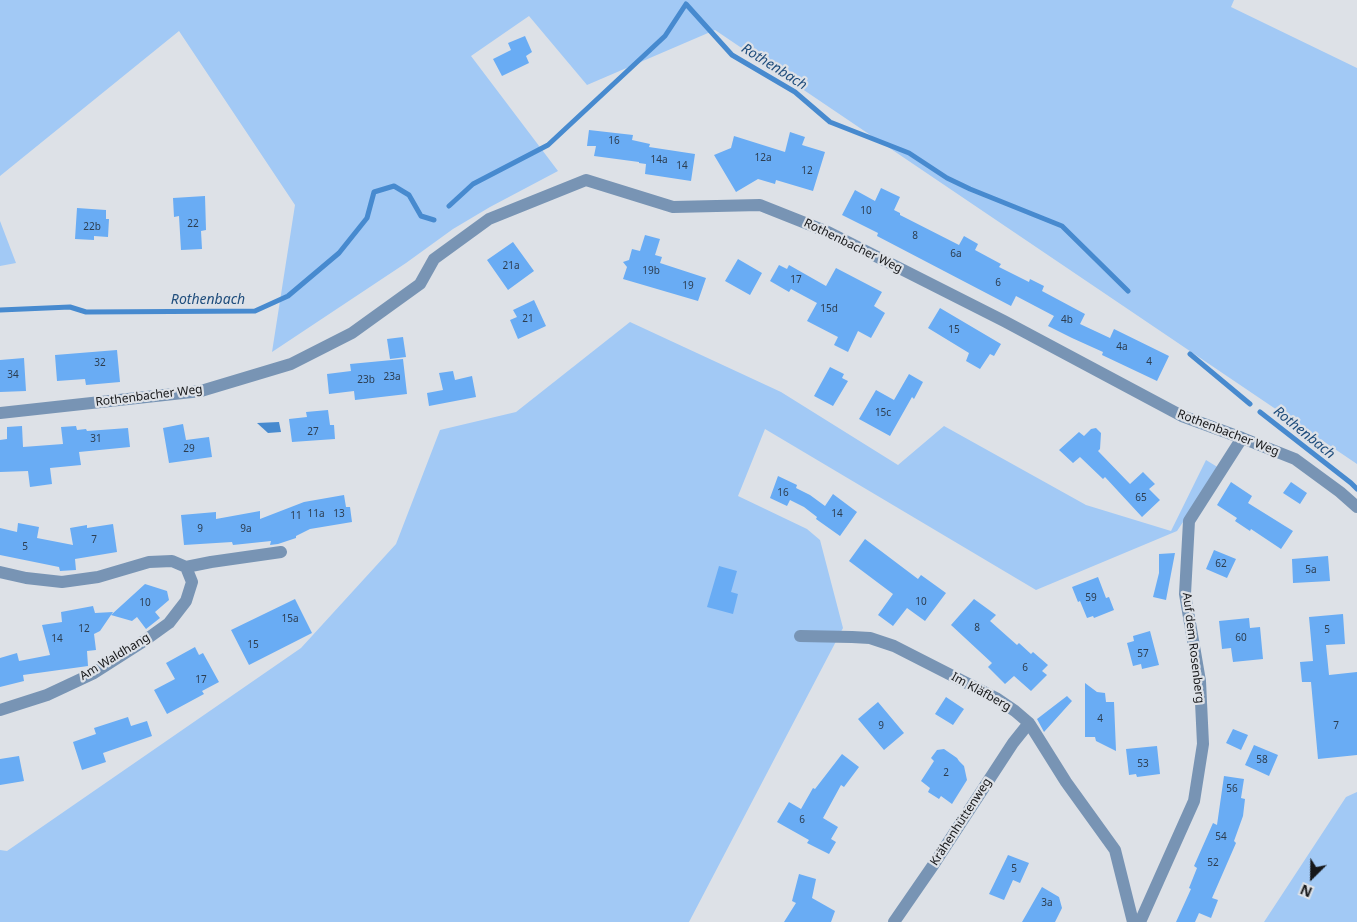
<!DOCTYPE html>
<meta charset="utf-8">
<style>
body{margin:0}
#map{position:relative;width:1357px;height:922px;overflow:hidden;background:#dde1e7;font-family:"Noto Sans",sans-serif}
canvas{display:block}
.north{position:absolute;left:1287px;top:852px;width:50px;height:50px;-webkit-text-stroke:4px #dde1e7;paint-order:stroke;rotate:203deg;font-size:14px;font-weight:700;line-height:20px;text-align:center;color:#17181a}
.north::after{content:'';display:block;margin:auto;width:18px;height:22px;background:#17181a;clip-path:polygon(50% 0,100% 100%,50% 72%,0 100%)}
</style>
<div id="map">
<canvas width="1357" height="922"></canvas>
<div class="north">N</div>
</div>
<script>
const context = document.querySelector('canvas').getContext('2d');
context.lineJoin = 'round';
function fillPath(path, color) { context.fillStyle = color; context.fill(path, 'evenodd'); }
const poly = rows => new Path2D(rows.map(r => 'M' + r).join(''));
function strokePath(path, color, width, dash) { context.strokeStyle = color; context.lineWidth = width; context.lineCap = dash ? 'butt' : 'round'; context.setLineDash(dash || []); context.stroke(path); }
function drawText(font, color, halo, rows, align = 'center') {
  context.font = font + ' "Noto Sans",sans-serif'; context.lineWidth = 4.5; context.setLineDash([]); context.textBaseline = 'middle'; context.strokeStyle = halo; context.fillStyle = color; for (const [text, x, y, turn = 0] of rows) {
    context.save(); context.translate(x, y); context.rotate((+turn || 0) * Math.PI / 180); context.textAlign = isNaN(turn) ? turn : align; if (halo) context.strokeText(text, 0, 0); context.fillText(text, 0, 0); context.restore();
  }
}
fillPath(poly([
 [0,0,1234,0,1231,7,1357,68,1357,464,715,30,587,85,529,16,471,56,558,171,490,207,453,229,406,263,272,352,295,205,179,31,0,176],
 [0,221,16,263,0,266],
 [630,322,781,392,898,465,944,426,1086,505,1171,531,1206,460,1219,468,1177,531,1036,590,765,429,738,496,807,529,820,540,843,628,689,922,0,922,0,850,7,851,301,648,396,544,440,430,516,412],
 [1357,792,1357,922,1264,922,1346,797]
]), '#a2c9f5');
fillPath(poly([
 [279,422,281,432,268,433,257,423]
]), '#478acf');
strokePath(poly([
 [449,206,473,184,548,145,665,36,686,4,732,55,795,92,830,122,909,153,947,178,970,189,1062,226,1128,291],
 [0,310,70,307,86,312,255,311,288,296,339,253,367,218,374,192,394,186,409,195,421,216,434,220],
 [1190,354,1250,404],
 [1260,412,1351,483,1357,489]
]), '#478acf', 5);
fillPath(poly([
 [525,36,532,52,526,56,529,63,502,76,493,59,511,50,508,43],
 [589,130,633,135,632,140,650,144,649,147,695,154,691,181,645,174,646,164,639,163,639,162,594,156,596,146,587,146],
 [790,132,805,137,802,145,825,152,813,191,776,180,775,184,758,179,736,192,714,155,731,148,734,136,785,152],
 [881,188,900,197,894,210,900,213,900,215,959,245,964,236,978,244,975,250,1001,264,999,267,1029,282,1030,279,1044,286,1042,291,1085,314,1080,324,1110,338,1114,329,1169,356,1157,381,1102,355,1103,352,1072,338,1048,326,1054,316,1016,296,1011,306,877,236,878,233,842,215,855,190,875,201],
 [205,196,206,230,201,231,202,249,181,250,179,216,174,217,173,198],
 [77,208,106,210,106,219,109,219,108,237,94,236,94,240,75,239],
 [645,235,660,239,655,255,662,257,660,263,706,278,698,301,623,279,627,267,623,262,629,260,632,249,640,251],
 [513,242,534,271,508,290,487,260],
 [738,259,762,273,750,295,725,281],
 [779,265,787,269,789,265,826,286,836,268,882,292,874,306,885,313,871,338,858,331,848,352,834,345,838,337,807,321,817,303,791,289,789,292,770,281],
 [534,300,546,326,518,339,510,320,517,317,513,310],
 [940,308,1001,344,994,356,990,354,980,369,966,361,969,353,928,328],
 [403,337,406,357,390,359,387,339],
 [117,350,120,382,86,385,85,379,57,381,55,355],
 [24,358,26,391,0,392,0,360],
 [403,359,407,394,355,400,354,391,329,394,327,374,351,371,350,364],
 [830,367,844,374,842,378,848,381,833,406,814,396],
 [453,371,455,380,472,376,476,397,429,406,427,393,443,390,439,373],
 [909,374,923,382,914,399,912,397,890,436,859,419,876,390,894,400],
 [328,410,330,425,334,425,335,439,292,442,289,419,307,417,306,412],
 [183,424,186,440,209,437,212,457,169,463,163,428],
 [22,426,23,447,63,444,61,427,76,426,77,430,86,429,87,431,128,428,130,447,79,452,81,465,50,468,52,484,30,487,28,471,0,472,0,440,7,439,7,427],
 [1096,428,1101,433,1100,449,1098,451,1130,484,1143,472,1155,484,1149,489,1160,500,1142,517,1105,477,1103,479,1080,457,1073,463,1059,450,1079,432,1084,436,1091,429],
 [778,476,797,485,796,488,810,495,825,506,833,494,857,512,840,536,816,519,817,517,804,507,790,500,787,506,770,498],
 [1231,482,1252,496,1248,503,1293,531,1281,549,1251,529,1250,531,1235,521,1237,518,1217,505],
 [1291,482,1307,493,1300,504,1283,493],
 [344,495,346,507,350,507,352,522,310,529,296,536,296,538,278,544,270,545,271,541,233,545,232,542,184,545,181,515,216,512,216,519,260,511,260,519,304,502],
 [18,523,39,527,37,538,73,545,70,528,87,525,87,528,113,524,117,552,75,559,76,570,60,571,59,567,0,555,0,528,17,532],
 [865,539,918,579,921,575,946,593,925,621,907,608,893,626,878,615,893,594,849,561],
 [1214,550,1236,559,1227,578,1206,569],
 [1175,553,1166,600,1153,597,1159,573,1159,554],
 [1328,556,1330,581,1293,583,1292,559],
 [719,566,737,571,731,592,738,594,733,614,707,607],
 [1098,577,1106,598,1109,597,1114,610,1094,618,1093,616,1087,618,1080,601,1078,602,1072,587],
 [145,584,167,591,169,600,155,612,160,618,146,629,137,617,132,621,111,615],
 [295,599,312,633,249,665,231,630],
 [974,599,996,615,990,621,1017,645,1019,643,1031,654,1033,652,1048,665,1042,671,1047,675,1031,691,1014,676,1005,684,988,667,992,663,951,625],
 [93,606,95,613,113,612,100,631,94,634,96,650,87,651,88,666,23,675,24,681,0,687,0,658,17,653,19,661,50,655,42,625,62,622,61,612],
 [1343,614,1345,644,1326,645,1329,675,1357,672,1357,755,1318,759,1311,682,1302,682,1300,662,1313,661,1309,617],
 [1249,618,1250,628,1260,627,1263,659,1233,662,1231,648,1222,649,1219,621],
 [1150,631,1159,665,1142,669,1141,664,1133,666,1127,643,1134,641,1133,636],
 [195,647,199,655,203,653,219,682,202,691,204,694,167,714,154,690,175,679,166,663],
 [1085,683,1097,692,1105,693,1106,702,1114,702,1116,751,1096,741,1095,737,1085,737],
 [1067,696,1072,701,1044,732,1037,719],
 [946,697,964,709,953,725,935,714],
 [878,702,904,733,884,750,858,719],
 [128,717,131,726,147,721,152,736,103,753,106,762,82,770,73,742,96,734,94,728],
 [1233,729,1248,735,1241,750,1226,743],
 [1254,745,1278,755,1269,776,1245,765],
 [1157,746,1160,774,1137,777,1136,774,1129,775,1126,749],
 [944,749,957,758,959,761,964,766,967,780,952,804,941,796,939,799,928,792,930,788,921,781,934,761,931,758,937,750],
 [842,754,859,767,844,787,841,785,823,818,838,827,831,839,836,842,829,854,807,843,809,840,777,822,789,802,801,809,813,788,815,789],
 [19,756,24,781,0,785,0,759],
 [1224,776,1244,779,1241,798,1245,799,1243,816,1234,841,1236,843,1212,898,1218,900,1211,918,1199,913,1195,922,1176,922,1191,889,1189,888,1197,868,1194,866,1213,823,1217,825],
 [1008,855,1029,863,1020,883,1013,880,1004,900,989,894],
 [799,874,816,879,812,898,835,911,831,922,784,922,796,903,792,901],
 [1042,887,1059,897,1062,908,1055,922,1022,922]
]), '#69acf4');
strokePath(poly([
 [0,413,201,391,291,364,352,333,420,284,434,259,489,219,586,180,673,207,760,205,828,232,1004,321,1182,416,1242,438,1295,459,1340,492,1357,507],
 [186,567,211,562,281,552],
 [0,572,26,578,62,582,98,577,149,562,172,561,186,567,192,582,186,601,169,623,144,641,94,673,47,695,0,710],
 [800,636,852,637,870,638,894,646,996,698,1015,711,1029,723,1066,782,1115,850,1133,922],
 [894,922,934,864,1013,743,1029,723],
 [1140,922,1194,801,1203,744,1200,681,1185,594,1189,521,1242,438]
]), '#7894b4', 12);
drawText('10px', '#2c3d50', null, [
 ["16",614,141],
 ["12a",763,158],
 ["14a",659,160],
 ["14",682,166],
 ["12",807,171],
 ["10",866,211],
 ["22",193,224],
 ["22b",92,227],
 ["8",915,236],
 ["6a",956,254],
 ["21a",511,266],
 ["19b",651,271],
 ["17",796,280],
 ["6",998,283],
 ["19",688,286],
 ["15d",829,309],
 ["21",528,319],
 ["4b",1067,320],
 ["15",954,330],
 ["4a",1122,347],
 ["4",1149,362],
 ["32",100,363],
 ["34",13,375],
 ["23a",392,377],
 ["23b",366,380],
 ["15c",883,413],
 ["27",313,432],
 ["31",96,439],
 ["29",189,449],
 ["16",783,493],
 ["65",1141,498],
 ["11a",316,514],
 ["13",339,514],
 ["14",837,514],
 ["11",296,516],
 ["9",200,529],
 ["9a",246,529],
 ["7",94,540],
 ["5",25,547],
 ["62",1221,564],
 ["5a",1311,570],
 ["59",1091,598],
 ["10",921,602],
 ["10",145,603],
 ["15a",290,619],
 ["8",977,628],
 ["12",84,629],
 ["5",1327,630],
 ["60",1241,638],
 ["14",57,639],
 ["15",253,645],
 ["57",1143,654],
 ["6",1025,668],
 ["17",201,680],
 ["4",1100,719],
 ["9",881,726],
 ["7",1336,726],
 ["58",1262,760],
 ["53",1143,764],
 ["2",946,773],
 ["56",1232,789],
 ["6",802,820],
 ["54",1221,837],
 ["52",1213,863],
 ["5",1014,869],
 ["3a",1047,903]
]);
drawText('12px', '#17181a', '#dde1e7', [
 ["Rothenbacher Weg",853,246,26],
 ["Rothenbacher Weg",149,396,-7],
 ["Rothenbacher Weg",1228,433,21],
 ["Auf dem Rosenberg",1193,648,83],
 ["Am Waldhang",115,657,-31],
 ["Im Kläfberg",981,692,29],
 ["Krähenhüttenweg",961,822,-57]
]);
drawText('italic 14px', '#1f4d7c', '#dde1e7', [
 ["Rothenbach",774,67,32],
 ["Rothenbach",208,300],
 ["Rothenbach",1304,433,39]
]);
</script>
